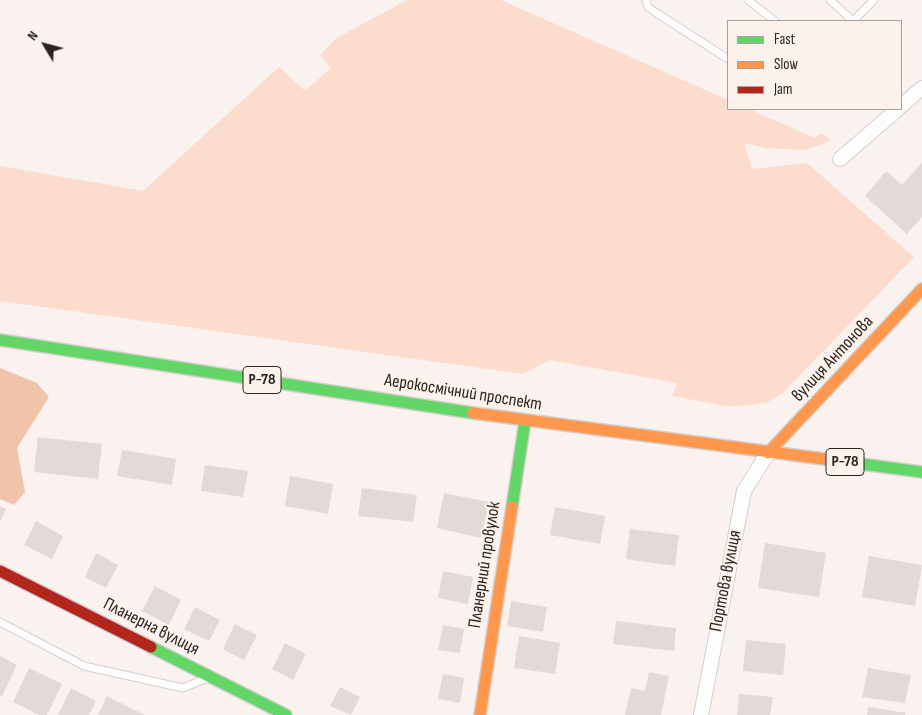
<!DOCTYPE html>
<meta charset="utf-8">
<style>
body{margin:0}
#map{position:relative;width:922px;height:715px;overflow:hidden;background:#f9f2ef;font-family:"Sofia Sans Condensed",sans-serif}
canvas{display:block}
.legend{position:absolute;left:727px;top:20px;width:175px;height:90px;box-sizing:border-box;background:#fdf1eb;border:1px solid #a99f99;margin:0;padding:6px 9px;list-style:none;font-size:15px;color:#2a231f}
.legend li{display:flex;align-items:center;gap:10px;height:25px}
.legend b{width:25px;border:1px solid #a99f99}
.north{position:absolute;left:20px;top:20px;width:50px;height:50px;-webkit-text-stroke:4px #fdf1eb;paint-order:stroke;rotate:307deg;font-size:14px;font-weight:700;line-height:20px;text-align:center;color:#2a231f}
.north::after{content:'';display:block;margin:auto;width:18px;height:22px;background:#2a231f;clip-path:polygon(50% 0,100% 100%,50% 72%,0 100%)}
</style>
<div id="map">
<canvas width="922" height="715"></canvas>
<ul class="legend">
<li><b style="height:6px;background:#63d668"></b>Fast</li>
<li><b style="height:6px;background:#ff974d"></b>Slow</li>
<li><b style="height:6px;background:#b3261e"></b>Jam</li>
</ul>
<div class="north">N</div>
</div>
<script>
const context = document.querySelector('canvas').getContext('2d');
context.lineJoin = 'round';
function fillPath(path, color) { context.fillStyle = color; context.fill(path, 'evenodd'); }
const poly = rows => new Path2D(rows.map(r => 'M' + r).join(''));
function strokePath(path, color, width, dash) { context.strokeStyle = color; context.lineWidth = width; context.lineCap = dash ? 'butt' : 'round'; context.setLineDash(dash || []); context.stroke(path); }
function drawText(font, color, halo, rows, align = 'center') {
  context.font = font + ' "Sofia Sans Condensed",sans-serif'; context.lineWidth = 4; context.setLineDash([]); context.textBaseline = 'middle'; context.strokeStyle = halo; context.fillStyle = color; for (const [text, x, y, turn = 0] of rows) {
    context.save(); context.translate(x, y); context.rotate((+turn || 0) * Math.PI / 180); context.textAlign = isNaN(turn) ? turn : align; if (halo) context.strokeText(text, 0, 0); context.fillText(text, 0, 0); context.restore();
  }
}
fillPath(poly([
 [407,0,501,0,728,100,728,109,749,109,815,138,821,133,831,140,821,145,803,150,765,148,744,143,752,169,807,163,914,257,783,393,768,402,751,405,725,406,672,396,677,383,550,360,523,374,0,301,0,166,143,191,279,67,305,91,331,68,320,55,335,39]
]), '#fcddcd');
fillPath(poly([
 [0,368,37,383,49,397,17,448,25,492,14,505,0,499]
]), '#f0c3ab');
fillPath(poly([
 [922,163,922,217,907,234,865,196,886,171,902,185],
 [38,437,102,444,98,479,34,472],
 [122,450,176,459,172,485,117,476],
 [205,465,248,471,243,497,201,491],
 [290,476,333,484,328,514,285,506],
 [362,488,417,495,413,522,358,516],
 [444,493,489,502,481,538,437,528],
 [0,506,6,509,0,522],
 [555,507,605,516,600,544,550,535],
 [36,521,63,536,52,559,24,545],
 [630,529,679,535,675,566,626,559],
 [765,543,826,553,819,597,758,588],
 [96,553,118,565,106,588,85,577],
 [869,556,922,565,915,606,862,597],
 [443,571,473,577,468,604,438,598],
 [155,586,181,600,169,625,142,611],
 [511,601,547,607,543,632,507,626],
 [195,607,220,620,209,641,184,629],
 [616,621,676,628,674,651,613,644],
 [235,624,257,635,244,660,223,649],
 [443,625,464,629,460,653,438,650],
 [519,636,560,643,555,674,514,668],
 [746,640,786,644,783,675,743,671],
 [285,643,306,654,293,680,272,669],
 [0,656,17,665,2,696,0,695],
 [29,668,62,684,47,715,39,715,13,702],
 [868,668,911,675,905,703,862,697],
 [649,672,669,676,661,715,625,715,631,688,645,691],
 [443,674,464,678,460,703,438,699],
 [340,687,360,697,351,715,330,706],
 [71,688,96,701,89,715,58,715],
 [739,694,773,697,770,715,737,715],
 [107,696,145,715,98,715],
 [868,707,906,713,905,715,867,715]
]), '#e1dad7');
const lane = poly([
 [646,0,648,7,655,12,728,59],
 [748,0,775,21],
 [830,0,853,21],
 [853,21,874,0],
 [0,622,84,666,183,688,205,679]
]);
const street = poly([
 [901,106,922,88],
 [840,159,898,109],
 [701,715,744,491,768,453]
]);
const fast = poly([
 [0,340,473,413],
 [832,460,922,472],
 [512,507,525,421],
 [151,647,286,715]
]);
const slow = poly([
 [473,413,832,460],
 [768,453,922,289],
 [480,715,512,507]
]);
const jam = poly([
 [0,571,151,647]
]);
strokePath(lane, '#d5cfcb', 9);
strokePath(street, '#d5cfcb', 16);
strokePath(fast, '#d5cfcb', 14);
strokePath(slow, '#d5cfcb', 14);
strokePath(jam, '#d5cfcb', 14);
strokePath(lane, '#fefdfd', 7);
strokePath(street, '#fefdfd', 14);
strokePath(fast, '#63d668', 11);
strokePath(slow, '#ff974d', 11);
strokePath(jam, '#b3261e', 11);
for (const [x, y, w] of [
 [262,380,38],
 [845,462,38]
]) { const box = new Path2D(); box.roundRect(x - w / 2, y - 13.5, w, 27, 4); context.fillStyle = '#fdf1eb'; context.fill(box); strokePath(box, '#2a231f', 1); }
drawText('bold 16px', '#2a231f', null, [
 ["Р-78",262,380],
 ["Р-78",845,462]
]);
drawText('18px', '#2a231f', '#fdf1eb', [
 ["вулиця Антонова",833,359,-47],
 ["Аерокосмічний проспект",463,393,9],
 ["Планерний провулок",485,565,-81],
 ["Портова вулиця",726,581,-79],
 ["Планерна вулиця",151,627,27]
]);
</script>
